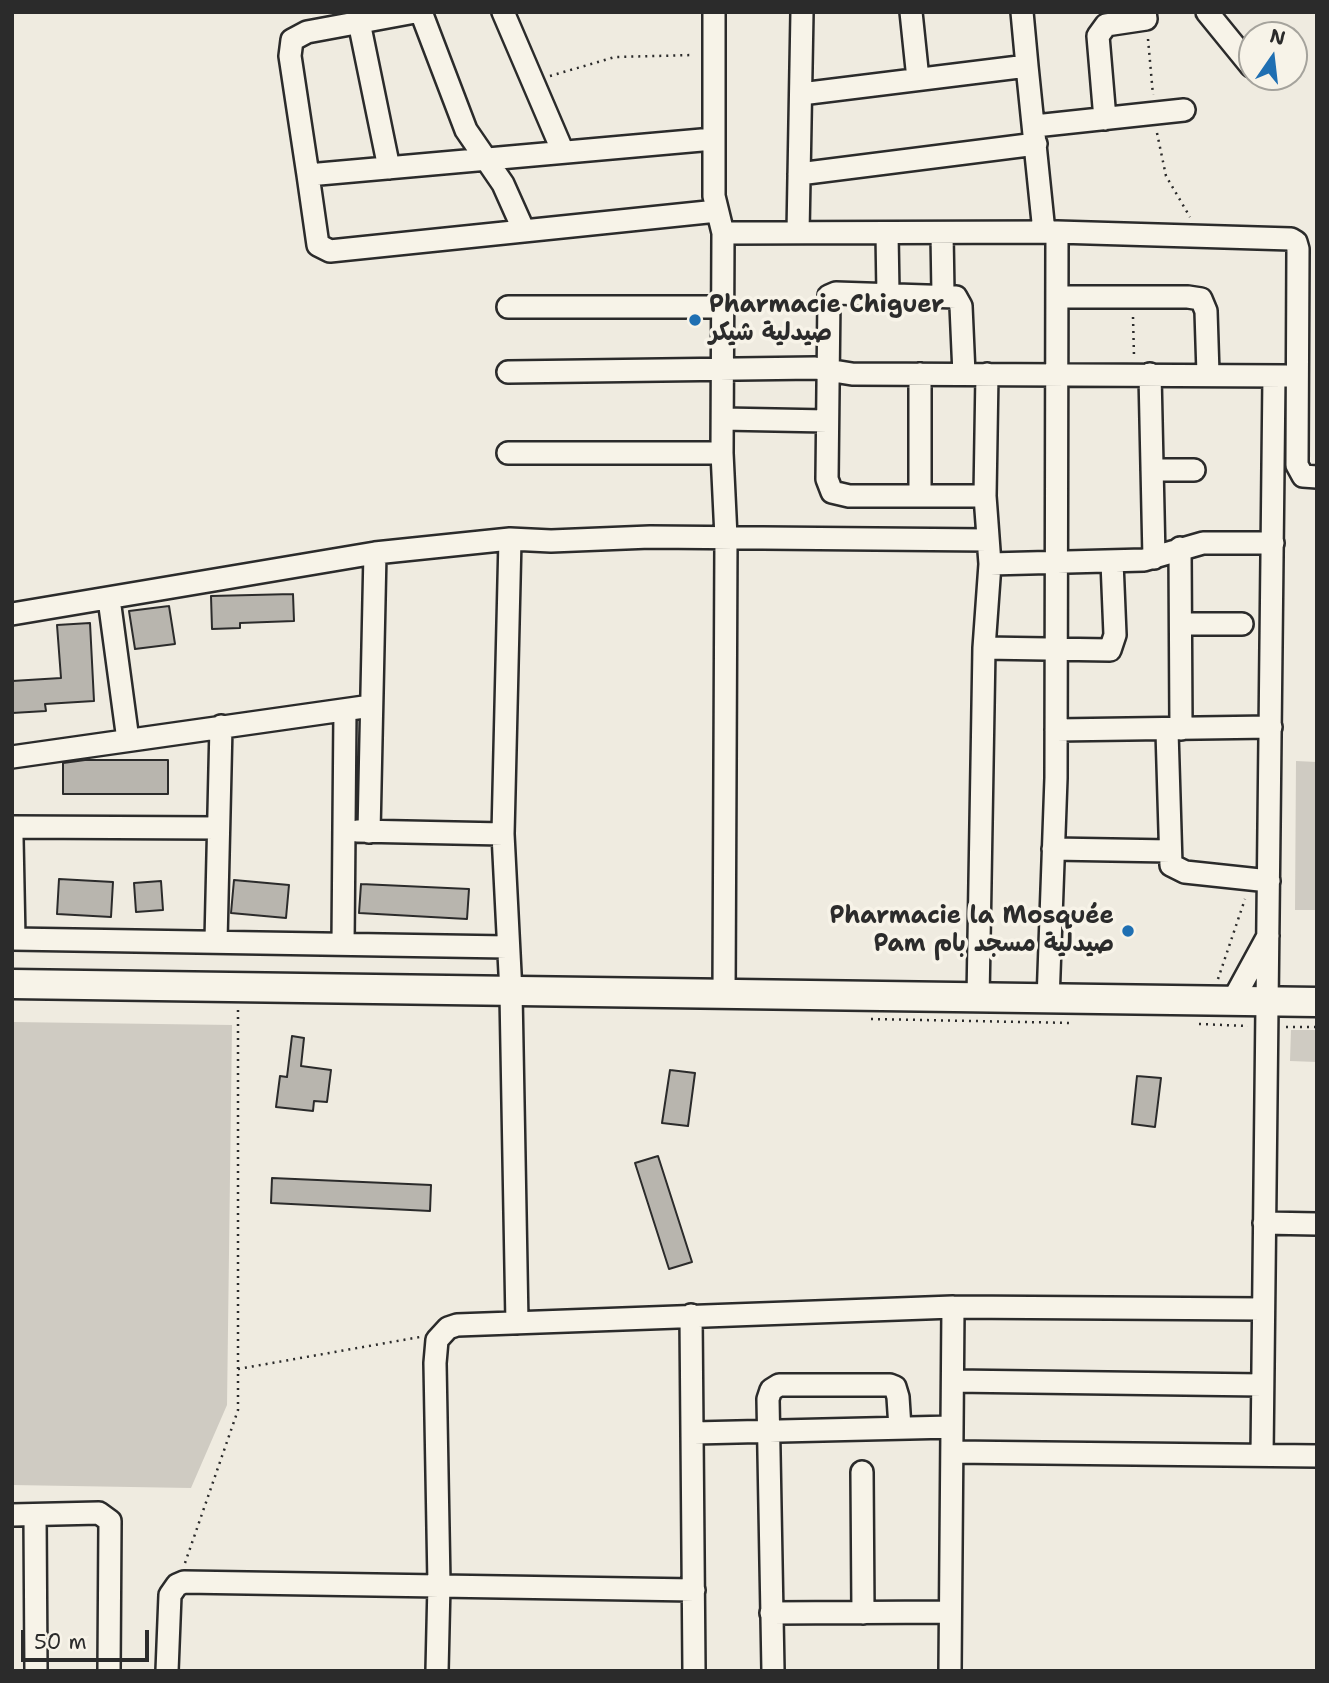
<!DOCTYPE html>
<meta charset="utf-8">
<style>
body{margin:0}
#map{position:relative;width:1329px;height:1683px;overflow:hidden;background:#efebe0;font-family:"Shantell Sans",sans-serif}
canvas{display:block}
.frame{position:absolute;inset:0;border:14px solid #2b2b2b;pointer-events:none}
.north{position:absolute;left:1238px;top:21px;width:70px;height:70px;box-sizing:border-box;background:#f7f3e8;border:2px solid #a5a39c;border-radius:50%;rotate:14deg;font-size:19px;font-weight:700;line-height:28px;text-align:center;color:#2b2b2b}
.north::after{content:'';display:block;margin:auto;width:24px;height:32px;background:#1f6fb2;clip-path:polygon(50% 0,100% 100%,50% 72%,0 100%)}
.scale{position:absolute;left:21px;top:1630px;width:128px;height:32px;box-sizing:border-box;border:4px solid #2b2b2b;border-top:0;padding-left:9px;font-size:21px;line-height:24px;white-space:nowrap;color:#2b2b2b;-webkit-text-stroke:5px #f7f3e8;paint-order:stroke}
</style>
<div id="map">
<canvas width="1329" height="1683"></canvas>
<div class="frame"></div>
<div class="north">N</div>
<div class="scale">50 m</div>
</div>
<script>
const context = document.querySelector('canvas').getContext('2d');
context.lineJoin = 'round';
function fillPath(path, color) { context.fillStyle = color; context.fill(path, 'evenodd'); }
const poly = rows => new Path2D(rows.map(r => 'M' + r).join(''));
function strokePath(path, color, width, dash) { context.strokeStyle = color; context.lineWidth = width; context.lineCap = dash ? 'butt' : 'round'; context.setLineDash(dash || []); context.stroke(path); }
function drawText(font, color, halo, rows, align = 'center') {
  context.font = font + ' "Shantell Sans","Playpen Sans Arabic",sans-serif'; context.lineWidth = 7; context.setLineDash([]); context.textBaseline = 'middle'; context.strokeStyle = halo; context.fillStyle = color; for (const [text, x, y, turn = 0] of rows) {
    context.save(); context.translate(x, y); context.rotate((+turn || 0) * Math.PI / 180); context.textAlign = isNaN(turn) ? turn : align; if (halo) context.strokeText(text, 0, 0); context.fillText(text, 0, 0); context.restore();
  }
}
fillPath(poly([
 [1296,761,1317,762,1317,910,1295,910],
 [12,1022,232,1025,227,1405,191,1488,12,1485],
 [1291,1030,1317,1030,1317,1062,1290,1061]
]), '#cfcbc2');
const building = poly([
 [293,594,294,621,240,623,240,628,212,629,211,596,293,594],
 [169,606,175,644,135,649,129,611,169,606],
 [90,623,94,701,45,704,46,711,12,713,12,681,61,678,57,625,90,623],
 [85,760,168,760,168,794,63,794,63,763,85,760],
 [59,879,113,882,111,917,57,914,59,879],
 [234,880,289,885,286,918,231,913,234,880],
 [161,881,163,910,136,912,134,883,161,881],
 [361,884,469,889,467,919,359,913,361,884],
 [292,1036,304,1038,301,1066,331,1070,327,1102,314,1101,313,1111,276,1107,280,1076,287,1077,292,1036],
 [670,1070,695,1073,688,1126,662,1123,670,1070],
 [1137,1076,1161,1078,1155,1127,1132,1124,1137,1076],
 [658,1156,692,1262,669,1269,635,1163,658,1156],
 [272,1178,431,1185,430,1211,271,1203,272,1178]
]);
fillPath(building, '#b8b5ae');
strokePath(building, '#2b2b2b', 2);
const minor = poly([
 [415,12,307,32,292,40,290,56,308,175,713,139],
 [421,12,466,130,503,184,524,231],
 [503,12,563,152],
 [714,12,714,196,723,233,722,453,726,537,724,996],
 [911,12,918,79],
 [1022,12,1027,66],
 [1207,12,1251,66],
 [359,22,389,168],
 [801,94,1027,66,1044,232],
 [1105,119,1098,36,1106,25,1146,19,1145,12],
 [1035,126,1184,110],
 [799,174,1036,144],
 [308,175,318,245,330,251,717,211],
 [723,233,1057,232,1291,239,1296,242,1298,249,1297,465,1303,476,1317,477],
 [798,233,802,12],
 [887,233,888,294],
 [942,233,943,294],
 [1058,297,1188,297,1201,299,1206,311,1208,374],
 [508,307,724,307],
 [508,372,815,368,852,374,1286,376],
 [964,374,961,306,956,297,836,293,829,296,827,479,832,492,849,496,985,496],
 [1150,374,1154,558],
 [723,419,827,421],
 [508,453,722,453],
 [1152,470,1194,470],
 [920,496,920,374],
 [510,539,503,834,511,993,517,1323],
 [1180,548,1181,729],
 [990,564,1144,560,1203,543,1273,543],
 [109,599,128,740],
 [12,614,375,553,510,539,551,541,650,537,988,540],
 [1181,624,1242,624],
 [984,648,1110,650,1115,635,1112,562],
 [1056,730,1271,727],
 [1167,731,1171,865,1185,872,1269,881],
 [12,757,371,706],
 [12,827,218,828],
 [357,831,503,834],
 [369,832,375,553],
 [12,838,14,939],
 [1053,849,1170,851],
 [12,939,507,947],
 [216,941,221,726],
 [343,944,345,710],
 [978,999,984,648,990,564,985,496,987,374],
 [1048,1001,1056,778,1057,232],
 [1232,1002,1268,936],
 [1264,1223,1317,1224],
 [691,1315,694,1671],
 [953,1381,1262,1385],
 [694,1433,952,1427],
 [952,1452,1317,1456],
 [1262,1455,1274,376],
 [862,1472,863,1613],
 [12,1515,99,1513,110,1521,109,1671],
 [35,1515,36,1671],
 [771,1613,950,1612],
 [167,1671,170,1595,177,1585,184,1582,694,1590],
 [437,1671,439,1584,435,1363,437,1340,448,1328,457,1325,953,1307,1263,1309],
 [773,1671,768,1399,771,1390,779,1385,890,1385,895,1387,898,1397,900,1428],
 [950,1671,953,1307]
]);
const major = poly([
 [12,984,1317,1002]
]);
strokePath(minor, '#2b2b2b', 26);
strokePath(major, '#2b2b2b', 33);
strokePath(poly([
 [1148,39,1153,95],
 [550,76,615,57,694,55],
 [1157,133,1166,176,1190,217],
 [1133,317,1134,356],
 [1218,979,1245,899],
 [871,1019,1073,1023],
 [1199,1024,1248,1026],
 [1286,1027,1317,1027],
 [238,1369,420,1337],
 [185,1563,238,1410,238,1008]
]), '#2b2b2b', 2.5, [2, 5]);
strokePath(minor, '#f7f3e8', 21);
strokePath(major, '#f7f3e8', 28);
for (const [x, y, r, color] of [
 [695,320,7,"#1f6fb2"],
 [1128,931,7,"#1f6fb2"]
]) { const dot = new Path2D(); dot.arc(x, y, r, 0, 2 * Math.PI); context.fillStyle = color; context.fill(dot); strokePath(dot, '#f7f3e8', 2.5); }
drawText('bold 24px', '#2b2b2b', '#f7f3e8', [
 ["Pharmacie Chiguer",709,306],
 ["صيدلية شيكر",709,334],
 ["Pharmacie la Mosquée",1114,917,"right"],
 ["Pam صيدلية مسجد بام",1114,945,"right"]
], 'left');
</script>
